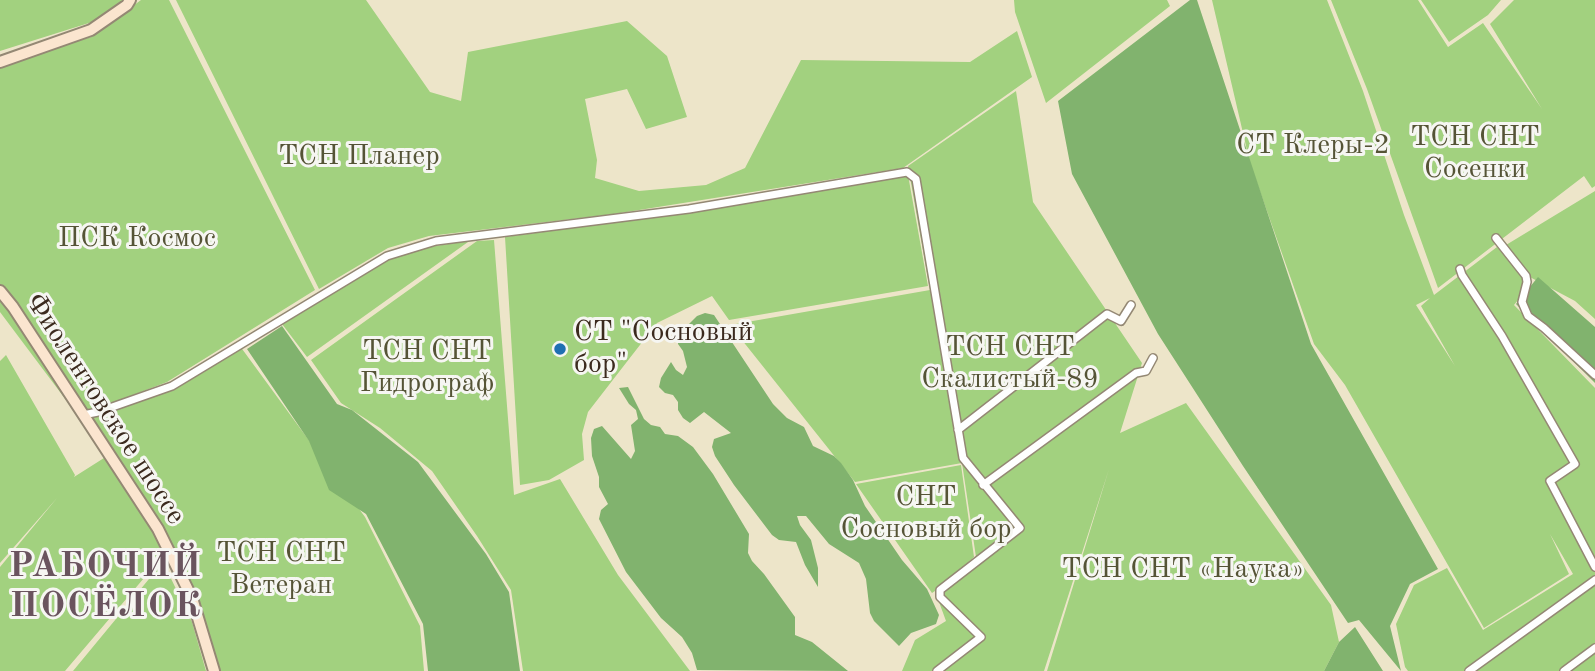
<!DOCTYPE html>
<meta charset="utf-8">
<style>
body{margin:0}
canvas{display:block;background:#ede5c9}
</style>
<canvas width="1595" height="671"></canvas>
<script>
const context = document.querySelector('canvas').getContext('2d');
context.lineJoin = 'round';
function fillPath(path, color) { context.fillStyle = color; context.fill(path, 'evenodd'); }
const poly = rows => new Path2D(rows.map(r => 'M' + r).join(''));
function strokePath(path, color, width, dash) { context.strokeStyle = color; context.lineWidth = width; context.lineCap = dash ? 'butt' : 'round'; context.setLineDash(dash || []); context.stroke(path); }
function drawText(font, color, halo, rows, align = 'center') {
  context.font = font + ' "Old Standard TT",serif'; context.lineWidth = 6; context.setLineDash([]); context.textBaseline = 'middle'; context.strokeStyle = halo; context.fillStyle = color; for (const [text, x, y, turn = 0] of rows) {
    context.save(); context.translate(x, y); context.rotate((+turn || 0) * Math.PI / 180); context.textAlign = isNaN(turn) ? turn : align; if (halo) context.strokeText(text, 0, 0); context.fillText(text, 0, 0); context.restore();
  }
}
fillPath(poly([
 [0,0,125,0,121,6,89,23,0,51],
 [141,0,169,0,315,290,167,382,78,416,0,312,0,65,91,37],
 [176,0,366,0,430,92,461,101,468,52,627,21,667,56,687,117,646,129,627,89,585,99,597,160,595,178,639,191,706,185,745,168,801,60,970,62,1017,31,1032,77,903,168,614,214,429,236,388,248,319,289],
 [1014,0,1167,0,1170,6,1046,103,1015,12],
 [1212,0,1327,0,1363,91,1404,215,1434,295,1497,247,1532,282,1514,305,1595,388,1595,671,1408,671,1405,667,1396,624,1414,585,1447,568,1483,630,1573,574,1550,534,1569,574,1484,628,1345,385,1314,344,1250,163],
 [1430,298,1421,306,1455,366,1416,305],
 [1331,0,1418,0,1448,47,1483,23,1542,109,1490,24,1514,0,1595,0,1595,186,1592,188,1584,176,1438,288,1367,89],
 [1421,0,1501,0,1488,15,1449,42],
 [1016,91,1033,202,1142,363,1120,433,1186,403,1331,605,1339,642,1324,671,1047,671,1109,469,1044,671,902,671,915,640,946,621,935,591,932,593,856,484,961,465,974,557,950,579,976,557,962,463,855,482,730,325,930,290,908,166],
 [908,175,928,286,729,320,712,296,657,323,612,381,588,412,582,434,584,460,549,480,520,485,505,237,678,214],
 [1595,191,1595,319,1575,301,1528,276,1506,245],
 [494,240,514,495,560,479,618,575,690,671,523,671,511,590,477,536,432,471,380,428,341,403,311,360,477,241],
 [466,241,468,242,307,357,282,324,389,259,424,248],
 [237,342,365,517,420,626,424,671,218,671,158,536,161,558,65,671,0,671,0,567,57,498,0,563,0,361,6,355,75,475,74,477,104,458,146,517,80,417,171,383],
 [163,562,192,622,206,671,73,671]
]), '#a2d17f');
fillPath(poly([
 [1190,0,1197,0,1311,344,1438,569,1410,584,1390,626,1401,671,1359,620,1348,623,1243,466,1158,334,1072,174,1058,101],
 [1538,277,1595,327,1595,383,1516,304],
 [705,313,714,315,773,404,787,418,804,427,813,446,834,456,841,463,853,480,865,506,902,560,927,589,939,615,936,624,911,633,899,646,874,621,870,613,866,579,859,563,829,544,806,516,797,516,800,525,811,540,818,568,818,587,805,565,796,542,779,540,772,535,734,485,715,456,712,447,714,439,731,433,704,412,690,423,683,418,678,410,678,402,673,395,665,393,659,387,661,378,671,362,676,370,683,375,687,367,683,351,678,344,678,335,697,316],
 [282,326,337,404,352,410,418,462,486,554,509,592,520,671,428,671,423,624,366,514,329,490,309,441,247,349],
 [628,387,644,419,651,425,660,427,665,434,678,436,693,447,713,474,749,534,748,553,752,561,764,574,795,617,795,635,812,642,848,671,697,670,692,653,682,637,661,618,626,572,599,519,601,510,608,504,599,487,599,477,592,456,591,438,594,429,602,426,631,459,635,451,631,425,638,419,636,410,629,404,619,388],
 [1355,627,1383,671,1324,671,1339,642]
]), '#81b36e');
const minor = poly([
 [1496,238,1526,276,1527,282,1522,302,1528,316,1544,328,1595,375],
 [1460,269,1462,275,1502,336,1575,464,1550,481,1595,567],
 [83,415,98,412,172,386,387,256,436,241,689,209,907,172,916,179,963,458,1020,528,940,590,940,597,981,637,937,671],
 [958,430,1107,314,1121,321,1131,305],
 [983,485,1136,373,1146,371,1153,358],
 [1469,671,1595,580],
 [1564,671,1595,648]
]);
const secondary = poly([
 [0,62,91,30,127,5,130,0],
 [0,291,13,307,158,529,192,598,214,671]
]);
strokePath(minor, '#948874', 10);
strokePath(secondary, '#948874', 14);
strokePath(minor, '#fff', 7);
strokePath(secondary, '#fbe5cf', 10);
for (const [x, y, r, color] of [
 [560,349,7,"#1f6fb2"]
]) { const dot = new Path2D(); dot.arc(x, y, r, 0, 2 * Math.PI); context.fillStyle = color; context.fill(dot); strokePath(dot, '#f6f6f2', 2.5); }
drawText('28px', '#555436', '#f6f6f2', [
 ["ТСН СНТ",1475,138],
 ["Сосенки",1475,170],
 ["СТ Клеры-2",1313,146],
 ["ТСН Планер",359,157],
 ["ПСК Космос",137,239],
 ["ТСН СНТ",1010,348],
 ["Скалистый-89",1010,380],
 ["ТСН СНТ",427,352],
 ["Гидрограф",427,384],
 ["СНТ",926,498],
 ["Сосновый бор",926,530],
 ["ТСН СНТ",281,554],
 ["Ветеран",281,586],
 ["ТСН СНТ «Наука»",1183,570]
]);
drawText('28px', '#3b2a1e', '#f6f6f2', [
 ["СТ \"Сосновый",574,333],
 ["бор\"",574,365]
], 'left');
drawText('28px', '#3b2a1e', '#f6f6f2', [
 ["Фиолентовское шоссе",105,409,57]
]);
context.letterSpacing = '2px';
drawText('bold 35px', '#6a545e', '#f6f6f2', [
 ["РАБОЧИЙ",106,567],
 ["ПОСЁЛОК",106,607]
]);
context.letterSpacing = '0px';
</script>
